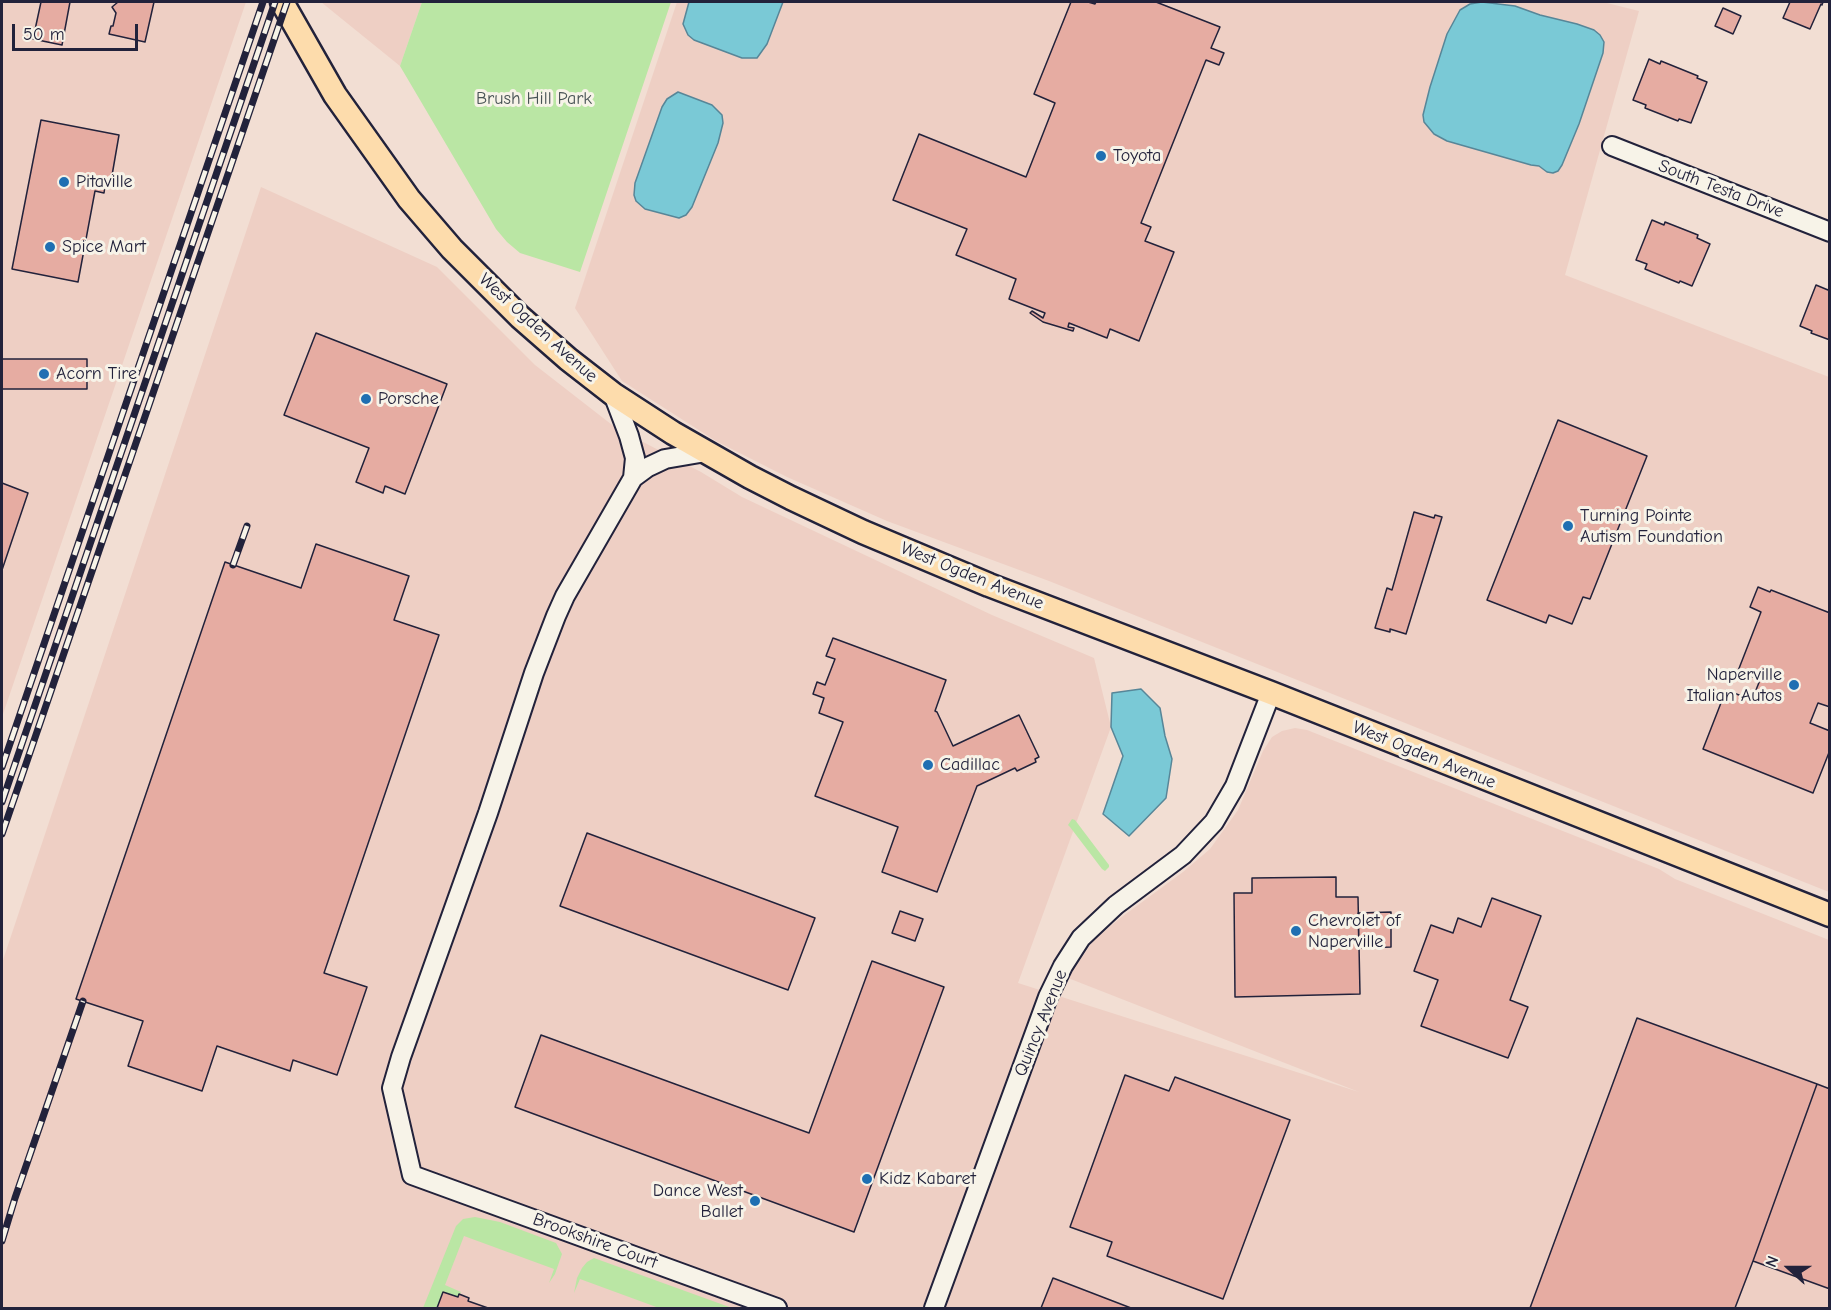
<!DOCTYPE html>
<style>
body{margin:0}
#map{position:relative;width:1831px;height:1310px;overflow:hidden;background:#f2ded3;font-family:"Comic Neue",sans-serif}
canvas{display:block}
.frame{position:absolute;inset:0;border:3px solid #22223b;pointer-events:none}
.north{position:absolute;left:1759px;top:1238px;width:60px;height:60px;-webkit-text-stroke:4px #f7f3e8;paint-order:stroke;rotate:291deg;font-size:16px;font-weight:700;line-height:24px;text-align:center;color:#22223b}
.north::after{content:'';display:block;margin:auto;width:21px;height:27px;background:#22223b;clip-path:polygon(50% 0,100% 100%,50% 72%,0 100%)}
.scale{position:absolute;left:12px;top:24px;width:126px;height:27px;box-sizing:border-box;border:3px solid #22223b;border-top:0;padding-left:8px;font-size:18px;line-height:21px;white-space:nowrap;color:#22223b;-webkit-text-stroke:4px #f7f3e8;paint-order:stroke}
</style>
<div id="map">
<canvas width="1831" height="1310"></canvas>
<div class="frame"></div>
<div class="north">N</div>
<div class="scale">50 m</div>
</div>
<script>
const context = document.querySelector('canvas').getContext('2d');
context.lineJoin = 'round';
function fillPath(path, color) { context.fillStyle = color; context.fill(path, 'evenodd'); }
const poly = rows => new Path2D(rows.map(r => 'M' + r).join(''));
function strokePath(path, color, width, dash) { context.strokeStyle = color; context.lineWidth = width; context.lineCap = dash ? 'butt' : 'round'; context.setLineDash(dash || []); context.stroke(path); }
function drawText(font, color, halo, rows, align = 'center') {
  context.font = font + ' "Comic Neue",sans-serif'; context.lineWidth = 6; context.setLineDash([]); context.textBaseline = 'middle'; context.strokeStyle = halo; context.fillStyle = color; for (const [text, x, y, turn = 0] of rows) {
    context.save(); context.translate(x, y); context.rotate((+turn || 0) * Math.PI / 180); context.textAlign = isNaN(turn) ? turn : align; if (halo) context.strokeText(text, 0, 0); context.fillText(text, 0, 0); context.restore();
  }
}
fillPath(poly([
 [2,2,246,2,2,717],
 [321,2,422,2,400,66],
 [677,2,1603,2,1639,11,1565,275,1829,377,1829,892,1049,581,887,521,787,477,716,441,622,381,575,308],
 [261,187,437,267,535,365,616,428,701,472,742,497,992,615,1094,658,1111,727,1018,983,1359,1092,1068,978,1093,941,1119,919,1183,872,1210,849,1238,810,1263,751,1272,737,1282,731,1295,728,1307,730,1659,869,1675,879,1829,940,1829,1308,2,1308,2,963]
]), '#eecfc4');
fillPath(poly([
 [422,2,671,2,580,272,520,253,507,242,496,229,400,66],
 [1072,819,1075,820,1109,865,1109,867,1105,871,1102,869,1070,827,1068,825],
 [475,1217,500,1222,556,1243,562,1254,555,1274,549,1283,554,1269,464,1236,445,1285,461,1292,458,1297,443,1292,437,1308,423,1308,456,1226,463,1219],
 [594,1258,732,1308,659,1308,580,1279,574,1293,577,1278,582,1268,587,1262]
]), '#bae6a4');
const water = poly([
 [689,2,783,2,767,44,757,58,742,58,694,40,688,35,683,24,689,2],
 [1482,2,1515,6,1540,15,1577,24,1594,30,1600,35,1604,42,1603,53,1579,124,1562,165,1558,171,1553,173,1547,172,1539,166,1531,165,1447,141,1434,134,1424,122,1423,115,1430,87,1447,34,1460,10,1470,4,1482,2],
 [678,92,712,105,722,115,723,123,718,143,692,207,686,215,679,218,645,209,636,201,634,195,635,183,662,107,667,99,678,92],
 [1141,689,1160,708,1165,736,1172,759,1166,798,1129,836,1103,814,1123,756,1111,727,1112,693,1141,689]
]);
fillPath(water, '#7ac9d6');
strokePath(water, '#578698', 1.5);
const building = poly([
 [41,2,70,2,62,45,33,39,41,2],
 [118,2,154,2,145,42,109,34,111,26,113,26,116,13,112,7,118,2],
 [1071,2,1088,2,1095,4,1096,2,1156,2,1220,27,1211,48,1224,53,1219,65,1206,60,1141,223,1151,227,1145,241,1174,252,1139,341,1110,329,1107,338,1069,323,1068,327,1074,328,1073,331,1043,322,1030,313,1032,311,1043,318,1045,313,1009,299,1016,279,956,255,967,229,893,200,919,134,1026,177,1055,103,1034,94,1071,2],
 [1790,2,1823,2,1822,5,1821,4,1810,29,1783,18,1790,2],
 [1723,8,1741,16,1733,34,1715,26,1723,8],
 [1649,59,1660,64,1661,61,1698,76,1697,78,1707,82,1691,123,1679,119,1678,121,1645,108,1646,105,1633,100,1649,59],
 [41,120,119,135,110,187,105,186,104,193,95,191,78,282,12,269,41,120],
 [1652,220,1664,225,1665,222,1698,235,1697,238,1710,244,1692,286,1680,281,1679,283,1645,269,1647,264,1636,260,1652,220],
 [1816,285,1828,290,1830,287,1830,340,1811,333,1812,331,1800,326,1816,285],
 [316,333,447,384,405,494,385,486,383,493,356,482,369,448,284,415,316,333],
 [2,359,87,359,87,389,2,389,2,359],
 [1558,420,1647,456,1590,599,1583,597,1572,624,1549,615,1546,623,1487,600,1558,420],
 [2,483,28,493,2,570,2,483],
 [1414,512,1434,518,1435,515,1442,517,1406,634,1390,629,1390,632,1375,628,1387,588,1392,590,1414,512],
 [316,544,409,576,394,620,439,635,324,973,367,987,337,1075,293,1060,290,1071,217,1046,202,1091,128,1066,143,1021,76,999,225,562,301,588,316,544],
 [1758,587,1770,592,1771,590,1830,613,1830,707,1818,703,1810,723,1830,731,1830,750,1813,793,1703,749,1726,690,1752,700,1760,680,1738,671,1761,612,1750,607,1758,587],
 [833,638,946,680,935,711,937,712,953,746,1019,715,1039,757,1035,759,1036,762,1017,771,1015,768,977,786,937,892,882,872,898,827,815,796,843,722,819,713,824,698,813,694,817,682,825,685,835,659,826,656,833,638],
 [587,833,815,918,788,990,560,906,587,833],
 [1336,877,1336,897,1358,897,1360,994,1235,997,1234,893,1252,893,1252,878,1336,877],
 [1492,898,1541,916,1510,1000,1528,1007,1508,1058,1421,1026,1438,980,1414,971,1431,925,1453,933,1458,918,1481,927,1492,898],
 [900,911,923,919,915,941,892,933,900,911],
 [1391,912,1391,947,1359,948,1358,913,1391,912],
 [872,961,944,987,854,1232,515,1107,541,1035,809,1133,872,961],
 [1637,1018,1817,1084,1753,1261,1735,1308,1530,1308,1637,1018],
 [1125,1075,1169,1091,1175,1077,1290,1120,1223,1299,1107,1256,1112,1242,1070,1227,1125,1075],
 [1817,1084,1830,1089,1830,1289,1753,1261,1817,1084],
 [1053,1278,1131,1308,1041,1308,1053,1278],
 [443,1292,458,1297,459,1294,469,1298,468,1301,488,1308,437,1308,443,1292]
]);
fillPath(building, '#e6aca2');
strokePath(building, '#22223b', 1.5);
const minor = poly([
 [1612,146,1830,232],
 [613,394,629,436,635,458,633,478],
 [706,452,665,459,648,467,633,478,565,596,556,616,534,673,488,813,401,1057,392,1088,412,1175,777,1308],
 [934,1308,1048,997,1063,966,1081,938,1116,905,1183,855,1214,822,1235,786,1271,693]
]);
const major = poly([
 [282,2,335,95,409,199,452,249,520,317,568,359,613,394,673,433,750,477,791,498,863,532,989,585,1271,693,1830,915]
]);
strokePath(minor, '#22223b', 22);
strokePath(major, '#22223b', 27);
strokePath(minor, '#f7f3e8', 18);
strokePath(major, '#fddcac', 22);
const rail = poly([
 [233,565,247,526],
 [2,767,263,2],
 [2,802,275,2],
 [2,834,287,2],
 [2,1241,15,1198,83,1001]
]);
strokePath(rail, '#22223b', 7);
strokePath(rail, '#f7f3e8', 4.5, [14]);
for (const [x, y, r, color] of [
 [1101,156,6,"#1f6fb2"],
 [64,182,6,"#1f6fb2"],
 [50,247,6,"#1f6fb2"],
 [44,374,6,"#1f6fb2"],
 [366,399,6,"#1f6fb2"],
 [1568,526,6,"#1f6fb2"],
 [1794,685,6,"#1f6fb2"],
 [928,765,6,"#1f6fb2"],
 [1296,931,6,"#1f6fb2"],
 [867,1179,6,"#1f6fb2"],
 [755,1201,6,"#1f6fb2"]
]) { const dot = new Path2D(); dot.arc(x, y, r, 0, 2 * Math.PI); context.fillStyle = color; context.fill(dot); strokePath(dot, '#f7f3e8', 2); }
drawText('18px', '#485355', '#f7f3e8', [
 ["Brush Hill Park",534,99]
]);
drawText('18px', '#22223b', '#f7f3e8', [
 ["Toyota",1113,156],
 ["Pitaville",76,182],
 ["Spice Mart",62,247],
 ["Acorn Tire",56,374],
 ["Porsche",378,399],
 ["Turning Pointe",1580,516],
 ["Autism Foundation",1580,537],
 ["Naperville",1782,675,"right"],
 ["Italian Autos",1782,696,"right"],
 ["Cadillac",940,765],
 ["Chevrolet of",1308,921],
 ["Naperville",1308,942],
 ["Kidz Kabaret",879,1179],
 ["Dance West",743,1191,"right"],
 ["Ballet",743,1212,"right"]
], 'left');
drawText('18px', '#22223b', '#f7f3e8', [
 ["South Testa Drive",1721,189,21],
 ["West Ogden Avenue",538,328,42],
 ["West Ogden Avenue",972,576,22],
 ["West Ogden Avenue",1424,755,22],
 ["Quincy Avenue",1041,1023,-68],
 ["Brookshire Court",595,1241,20]
]);
</script>
